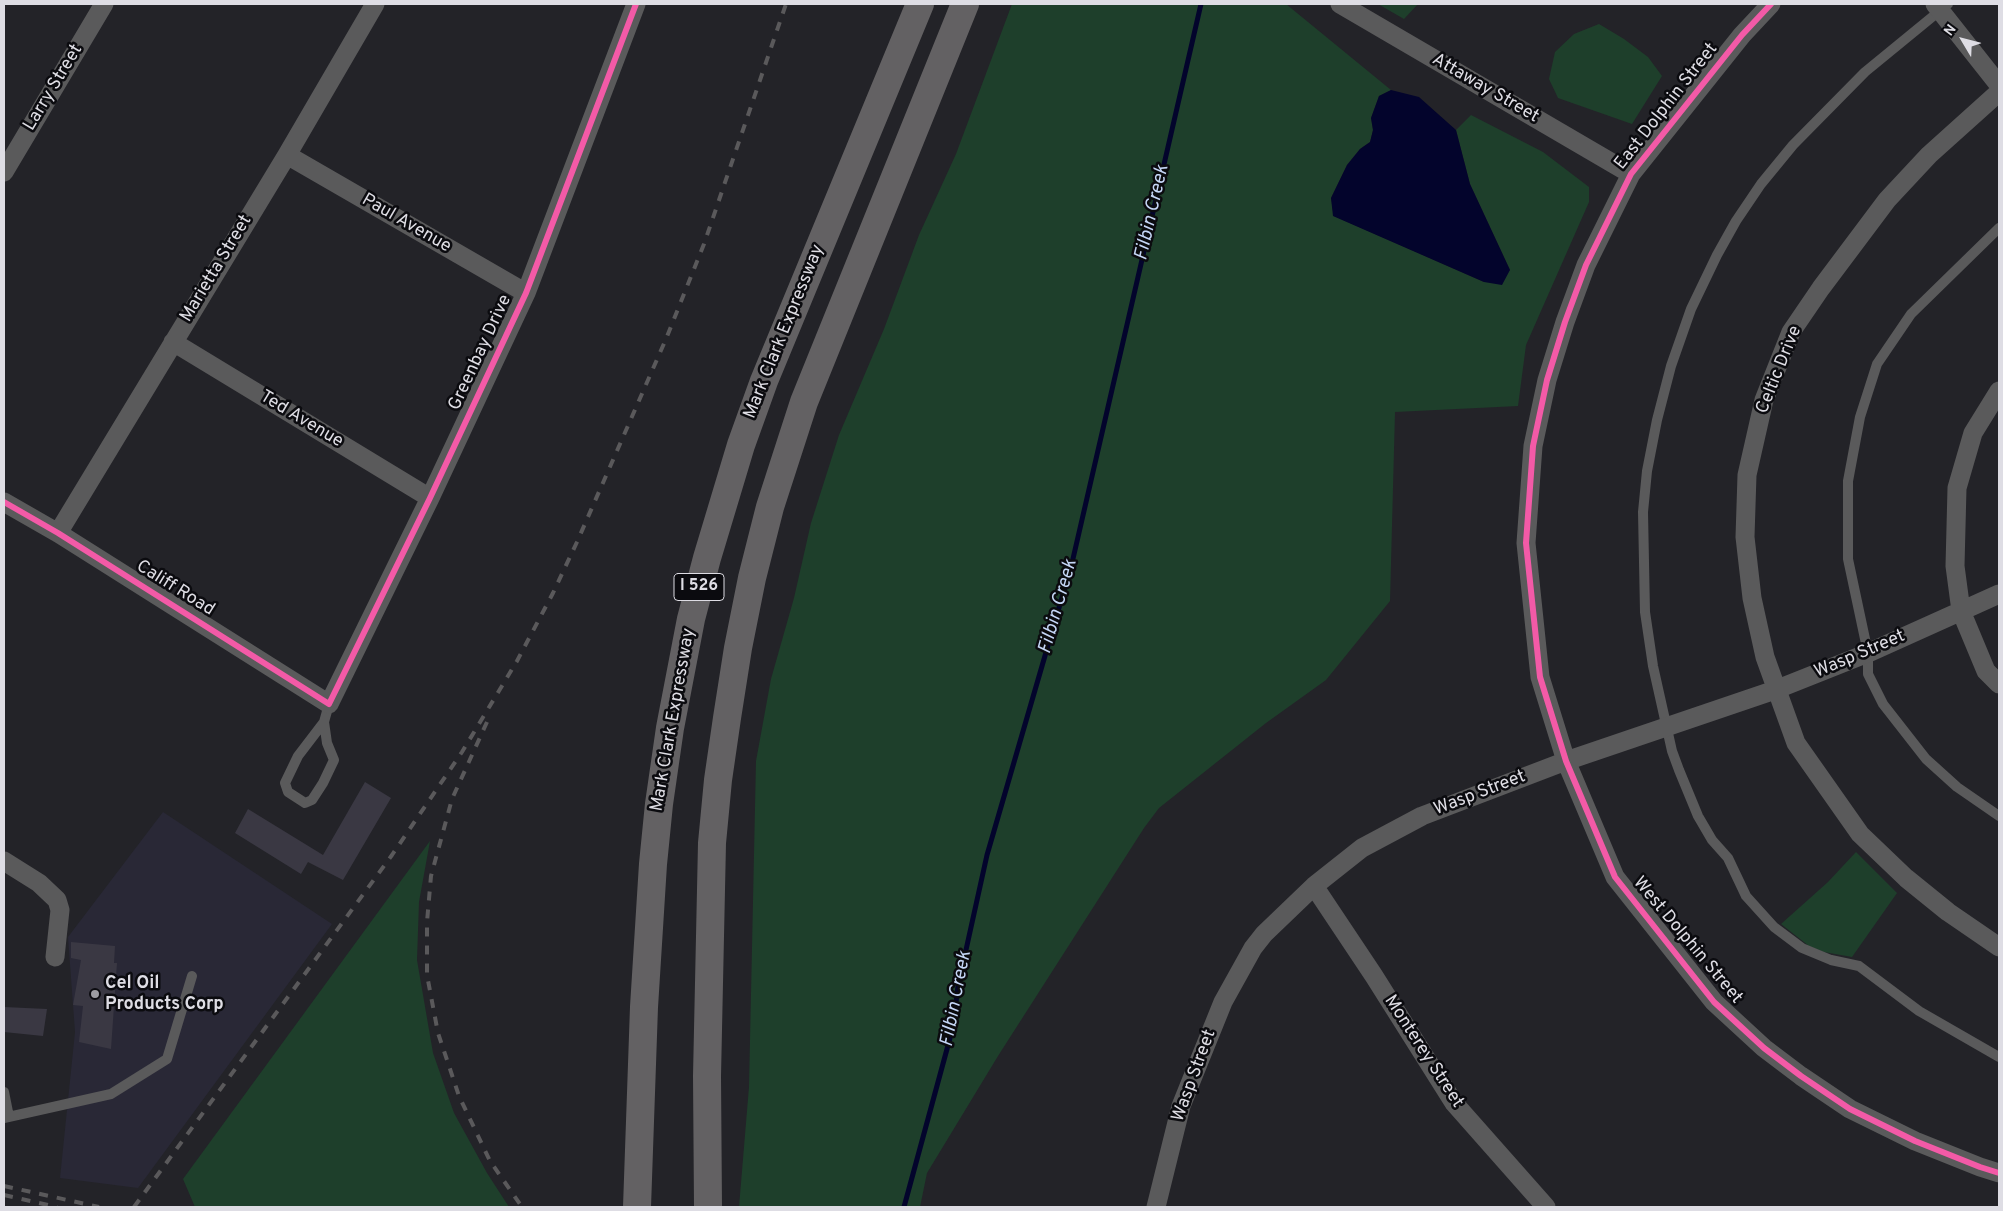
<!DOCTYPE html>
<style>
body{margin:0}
#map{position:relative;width:2003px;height:1211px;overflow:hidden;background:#232328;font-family:Overpass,sans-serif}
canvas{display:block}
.frame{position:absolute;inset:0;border:5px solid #dedde4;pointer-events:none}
.north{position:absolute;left:1938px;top:15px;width:50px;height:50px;-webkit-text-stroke:4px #0b0b0f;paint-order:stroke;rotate:307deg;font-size:14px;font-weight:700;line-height:20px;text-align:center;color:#dedde4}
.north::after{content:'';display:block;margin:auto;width:18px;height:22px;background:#dedde4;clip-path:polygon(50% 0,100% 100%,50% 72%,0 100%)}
</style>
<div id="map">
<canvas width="2003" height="1211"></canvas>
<div class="frame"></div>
<div class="north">N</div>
</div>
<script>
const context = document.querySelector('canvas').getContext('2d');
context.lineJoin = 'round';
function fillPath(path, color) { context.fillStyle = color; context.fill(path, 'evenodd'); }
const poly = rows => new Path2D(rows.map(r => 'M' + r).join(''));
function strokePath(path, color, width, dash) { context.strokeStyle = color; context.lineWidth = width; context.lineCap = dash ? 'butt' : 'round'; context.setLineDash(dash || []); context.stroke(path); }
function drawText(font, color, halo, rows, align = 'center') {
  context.font = font + ' Overpass,sans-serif'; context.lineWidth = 5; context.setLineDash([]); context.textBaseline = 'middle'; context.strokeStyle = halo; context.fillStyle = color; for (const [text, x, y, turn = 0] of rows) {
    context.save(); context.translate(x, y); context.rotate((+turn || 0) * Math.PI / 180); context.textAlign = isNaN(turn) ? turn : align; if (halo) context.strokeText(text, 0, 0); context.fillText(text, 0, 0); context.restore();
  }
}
fillPath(poly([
 [163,812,332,924,138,1188,60,1178,75,1032,68,937]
]), '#292836');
fillPath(poly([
 [1012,4,1286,4,1391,90,1379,96,1371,118,1373,130,1370,142,1360,149,1347,165,1331,198,1334,216,1484,282,1510,270,1470,184,1456,130,1471,115,1543,152,1589,187,1589,202,1526,345,1518,406,1395,412,1390,601,1326,680,1266,723,1159,808,1144,828,998,1056,927,1173,920,1207,739,1207,749,1087,756,761,771,679,794,598,811,523,839,435,884,329,919,235,956,154],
 [1378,4,1418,4,1404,19],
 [1599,24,1624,39,1648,57,1662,76,1632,124,1558,98,1549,79,1555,52,1574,34],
 [430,841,419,902,417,960,433,1053,454,1113,487,1173,509,1207,195,1207,183,1179],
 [1856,852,1897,893,1852,957,1824,952,1809,946,1781,924,1828,882]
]), '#1e3f2b');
fillPath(poly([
 [1391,90,1419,97,1456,130,1470,184,1510,270,1502,285,1484,282,1333,216,1331,198,1347,165,1360,149,1370,142,1373,130,1371,118,1379,96]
]), '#03042c');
strokePath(poly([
 [904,1207,953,1027,958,986,987,855,1072,563,1201,4]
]), '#03042c', 5);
fillPath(poly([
 [365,782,391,798,343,880,308,862,301,874,235,833,248,809,323,855],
 [71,942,115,946,114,963,117,963,111,1049,79,1042,83,1006,73,1005,81,960,71,958],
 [4,1007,47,1009,43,1036,4,1032]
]), '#3a3843');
strokePath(poly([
 [1948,4,1865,72,1793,145,1761,184,1736,221,1717,255,1691,309,1671,366,1657,420,1647,471,1643,512,1645,612,1653,666,1672,751,1679,770,1698,816,1712,840,1728,858,1746,896,1774,927,1802,948,1831,960,1859,966,1919,1011,1999,1057],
 [1999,228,1911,314,1877,364,1860,417,1848,481,1848,559,1868,653,1868,674,1883,704,1926,759,1957,787,1999,816],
 [324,722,327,743,334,760,323,783,312,800,305,803,288,792,285,783,298,756,324,722,329,704],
 [4,1092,9,1117],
 [4,1118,111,1094,167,1059,192,976]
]), '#5a5a5b', 10);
strokePath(poly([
 [1340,4,1631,174],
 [1771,4,1742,35,1631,174,1586,265,1565,322,1547,380,1533,446,1526,543,1540,677,1566,761,1615,877,1714,1002,1764,1048,1801,1076,1850,1109,1915,1141,1980,1167,1999,1173],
 [1935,4,1999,85],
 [1999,92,1929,155,1887,200,1821,288,1791,332,1764,400,1747,475,1745,537,1752,598,1765,657,1796,743,1860,834,1906,878,1948,912,1999,947],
 [287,155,526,293],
 [4,172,104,4],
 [173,342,430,498],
 [1999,391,1973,433,1957,488,1955,566,1961,611,1986,671,1999,684],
 [4,502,58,533,329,704,430,498,526,293,636,4],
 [58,533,287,155,375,4],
 [4,861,39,883,57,900,60,910,55,957],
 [1314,886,1374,976,1454,1103,1546,1207],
 [1156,1207,1181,1106,1223,1002,1253,948,1264,934,1314,886,1362,848,1422,816,1566,761,1775,690,1868,653,1999,594]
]), '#5a5a5b', 19);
strokePath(poly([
 [637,1207,644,1007,653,864,659,804,670,728,691,619,707,558,741,445,764,381,920,4],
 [708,1207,707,1076,712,843,718,780,727,718,738,648,752,578,770,507,804,402,965,4]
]), '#636163', 28);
strokePath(poly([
 [487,722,452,799,431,876,427,922,427,975,438,1033,459,1096,490,1161,522,1207],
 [4,1186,99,1207],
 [4,1195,57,1207],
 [134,1207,392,855,462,752,517,661,553,593,577,542,666,339,704,244,786,4]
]), '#5a595b', 4, [9, 9]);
strokePath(poly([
 [1771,4,1742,35,1631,174,1586,265,1565,322,1547,380,1533,446,1526,543,1540,677,1566,761,1615,877,1714,1002,1764,1048,1801,1076,1850,1109,1915,1141,1980,1167,1999,1173],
 [4,502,58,533,329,704,430,498,526,293,636,4]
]), '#f35aa7', 6);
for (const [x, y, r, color] of [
 [95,994,5,"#9d9ca2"]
]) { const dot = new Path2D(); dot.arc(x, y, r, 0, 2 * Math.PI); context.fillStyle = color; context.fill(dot); strokePath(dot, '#0b0b0f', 2); }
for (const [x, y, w] of [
 [699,587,50]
]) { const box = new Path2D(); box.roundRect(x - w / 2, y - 13.5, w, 27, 4); context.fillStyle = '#0b0b0f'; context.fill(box); strokePath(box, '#dedde4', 1); }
drawText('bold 16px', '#dedde4', null, [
 ["I 526",699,587]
]);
drawText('18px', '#dedde4', '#0b0b0f', [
 ["Larry Street",54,88,-59],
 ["Attaway Street",1485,89,30],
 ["East Dolphin Street",1667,107,-52],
 ["Paul Avenue",406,224,30],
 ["Marietta Street",217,269,-59],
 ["Mark Clark Expressway",785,332,-68],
 ["Greenbay Drive",481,353,-65],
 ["Celtic Drive",1780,370,-68],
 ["Ted Avenue",301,420,31],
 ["Califf Road",175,589,32],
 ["Wasp Street",1860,655,-23],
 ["Mark Clark Expressway",674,720,-80],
 ["Wasp Street",1480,794,-21],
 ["West Dolphin Street",1687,941,50],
 ["Monterey Street",1423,1052,57],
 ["Wasp Street",1195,1076,-70]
]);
drawText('bold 18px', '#dedde4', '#0b0b0f', [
 ["Cel Oil",105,984],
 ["Products Corp",105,1005]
], 'left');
drawText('italic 19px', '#c5d6f6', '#0b0b0f', [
 ["Filbin Creek",1153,213,-77],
 ["Filbin Creek",1059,607,-74],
 ["Filbin Creek",957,999,-79]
]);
</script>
